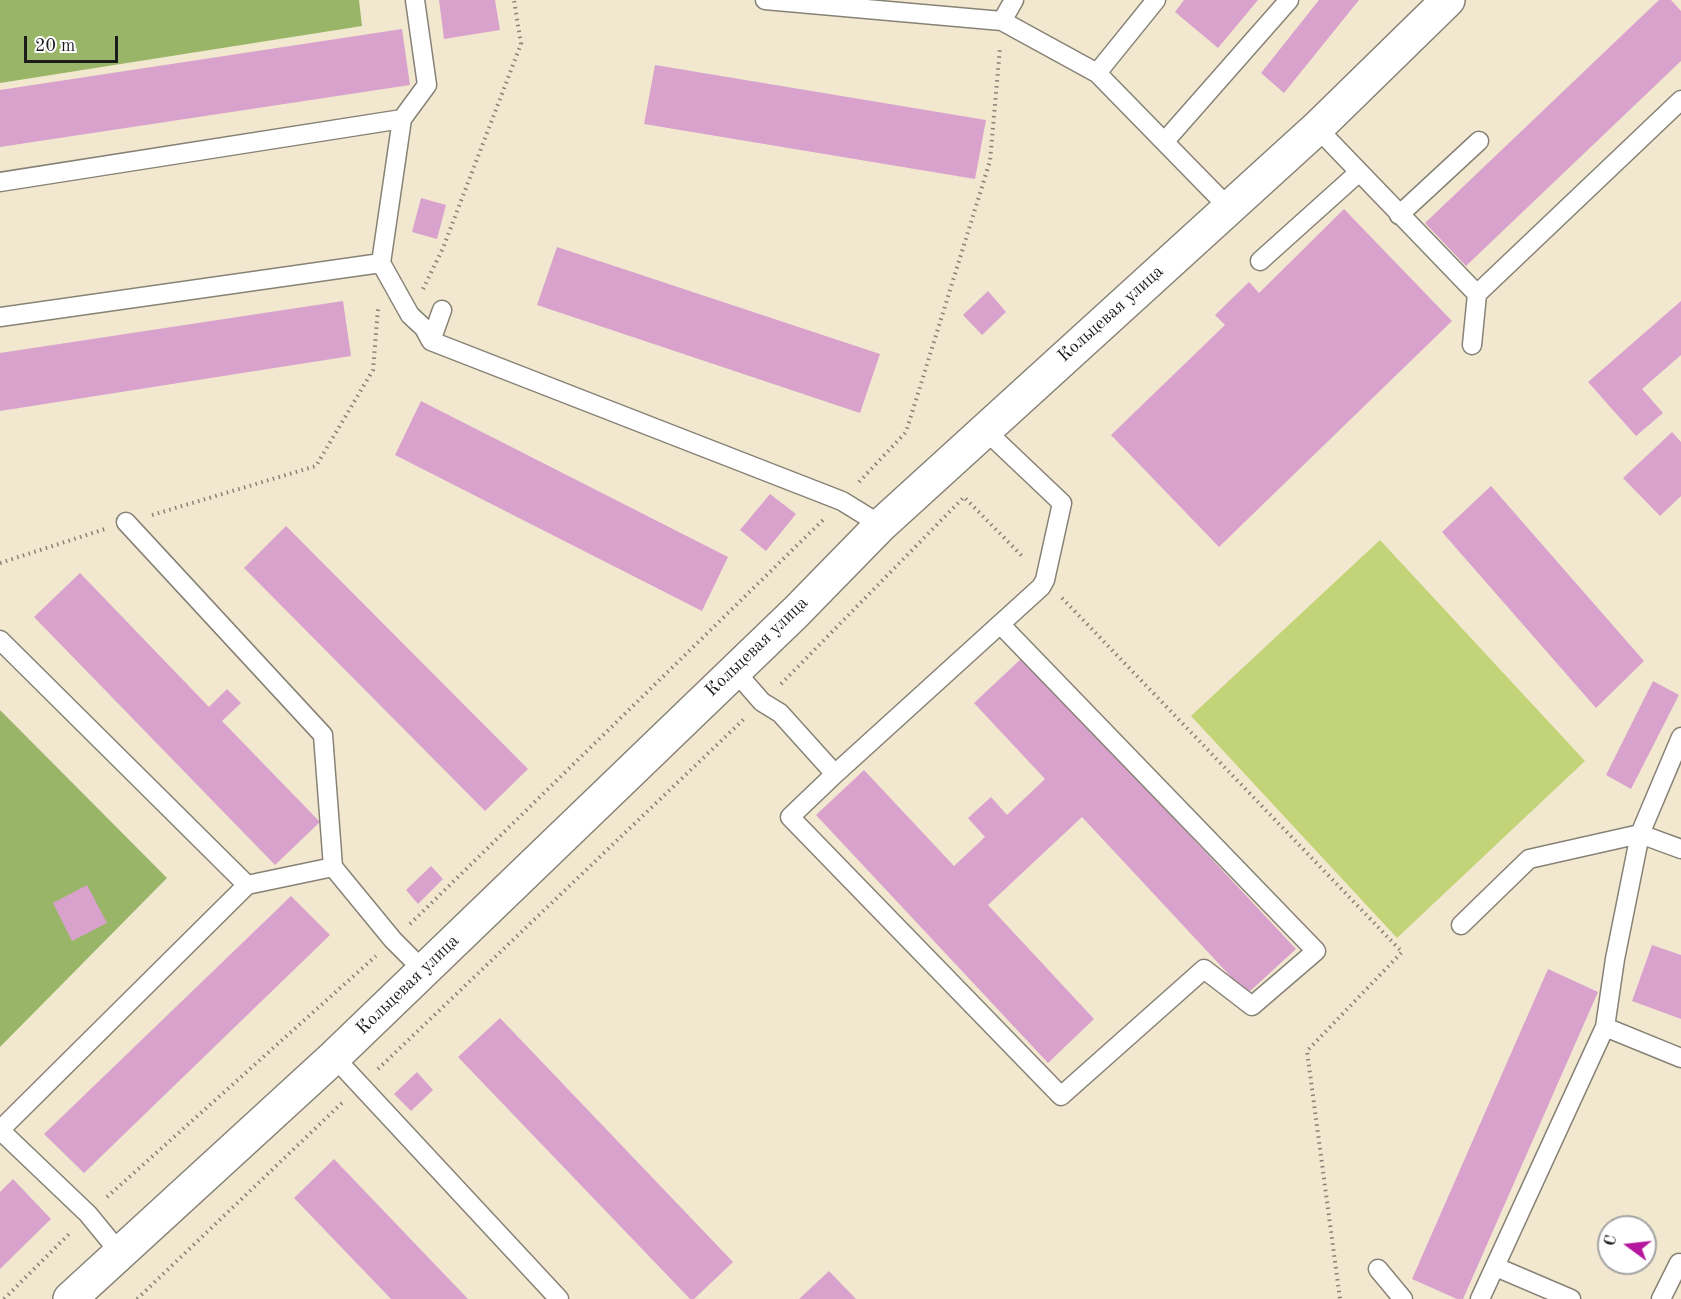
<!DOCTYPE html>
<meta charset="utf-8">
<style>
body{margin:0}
#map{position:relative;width:1681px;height:1299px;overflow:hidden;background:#f2e8d0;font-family:"Old Standard TT",serif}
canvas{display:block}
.north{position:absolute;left:1597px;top:1215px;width:60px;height:60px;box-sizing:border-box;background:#fff;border:2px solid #a4a4a4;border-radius:50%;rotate:285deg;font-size:16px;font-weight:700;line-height:24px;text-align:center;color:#1c1c1c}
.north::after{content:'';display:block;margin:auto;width:21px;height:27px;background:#b5179e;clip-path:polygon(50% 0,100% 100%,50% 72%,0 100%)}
.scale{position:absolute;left:24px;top:36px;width:94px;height:27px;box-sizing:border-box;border:3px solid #1c1c1c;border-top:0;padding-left:8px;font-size:18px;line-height:21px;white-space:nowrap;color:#1c1c1c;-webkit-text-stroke:4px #fff;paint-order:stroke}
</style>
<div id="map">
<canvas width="1681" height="1299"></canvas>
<div class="north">С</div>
<div class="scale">20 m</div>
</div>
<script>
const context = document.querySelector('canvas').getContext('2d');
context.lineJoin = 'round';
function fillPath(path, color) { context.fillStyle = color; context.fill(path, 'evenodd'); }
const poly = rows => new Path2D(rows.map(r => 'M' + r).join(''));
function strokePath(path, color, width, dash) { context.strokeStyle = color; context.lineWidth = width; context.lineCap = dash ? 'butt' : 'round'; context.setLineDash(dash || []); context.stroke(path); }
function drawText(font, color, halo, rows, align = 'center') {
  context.font = font + ' "Old Standard TT",serif'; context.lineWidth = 6; context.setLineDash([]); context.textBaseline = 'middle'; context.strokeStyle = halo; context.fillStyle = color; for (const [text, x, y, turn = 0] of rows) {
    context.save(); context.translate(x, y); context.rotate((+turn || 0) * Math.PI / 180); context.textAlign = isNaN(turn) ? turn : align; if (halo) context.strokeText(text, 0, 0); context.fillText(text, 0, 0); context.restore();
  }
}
fillPath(poly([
 [1380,540,1585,761,1397,938,1191,716]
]), '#c2d477');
fillPath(poly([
 [0,0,359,0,362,26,0,83],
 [0,710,167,878,0,1047]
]), '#99b668');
fillPath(poly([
 [439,0,495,0,500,30,444,39],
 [1184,0,1258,0,1218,48,1175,12],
 [1319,0,1359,0,1284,93,1261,73],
 [1659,0,1671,0,1681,11,1681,61,1466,266,1425,223],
 [402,29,410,85,0,147,0,90],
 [655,65,986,120,975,179,644,124],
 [421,198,446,205,437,239,412,232],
 [1344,209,1452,321,1219,547,1111,435,1225,325,1215,315,1249,282,1259,293],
 [557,247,880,354,860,413,537,305],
 [988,291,1006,312,982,335,963,315],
 [343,301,351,356,0,411,0,353],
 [1681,301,1681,355,1642,389,1663,413,1636,436,1588,382],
 [421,401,728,557,702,611,395,455],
 [1672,432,1681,442,1681,496,1660,516,1623,478],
 [1491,486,1644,661,1596,708,1442,532],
 [770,494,796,514,766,551,740,530],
 [286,526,528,769,485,811,244,568],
 [80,573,209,707,227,689,241,703,222,721,320,822,275,865,34,617],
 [1023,657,1296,949,1247,994,1082,817,988,905,1094,1019,1048,1063,816,815,864,770,954,866,985,837,968,818,991,797,1007,815,1045,779,974,703],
 [1653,681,1679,695,1631,789,1606,775],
 [431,866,443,879,418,904,406,890],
 [87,885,107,923,72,941,53,903],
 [291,896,330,935,84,1173,44,1134],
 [1652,945,1681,955,1681,1019,1632,1001],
 [1548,969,1598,992,1463,1299,1457,1299,1412,1279],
 [500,1018,733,1262,694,1299,690,1299,458,1057],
 [417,1072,433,1090,411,1111,394,1094],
 [334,1159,423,1252,468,1299,391,1299,294,1198],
 [13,1179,51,1219,0,1269,0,1192],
 [829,1271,856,1299,799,1299]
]), '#d9a2cd');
const service = poly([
 [765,0,1002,21,1014,0],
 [1002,21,1097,73,1228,207],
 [1097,73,1156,0],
 [402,119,427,85,415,0],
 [1317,128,1477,294,1681,100],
 [1165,141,1289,0],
 [0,182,402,119,381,263,0,317],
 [1399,215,1479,141],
 [1260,261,1358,173],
 [381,263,410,315,424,328,431,341,842,501,881,525],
 [431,341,442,310],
 [1472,345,1477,294],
 [126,522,323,735,333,867,393,940,423,970],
 [0,640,247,885],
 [734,670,762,702,780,713,835,774,1041,587,1045,580,1062,503,984,429],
 [1681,737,1640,834,1615,959,1605,1027,1681,1058],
 [835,774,790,817,1061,1096,1204,969,1252,1006,1316,951,1001,625],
 [1461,925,1529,859,1640,834,1681,849],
 [334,1057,559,1299],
 [0,1130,247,885,333,867],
 [0,1130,88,1214,120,1253],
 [1496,1267,1571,1299],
 [1378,1269,1403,1299],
 [1480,1299,1605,1027],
 [1661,1299,1679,1263]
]);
const minor = poly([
 [70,1299,334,1057,796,612,881,525,1317,128,1448,0]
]);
strokePath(service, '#878276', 21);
strokePath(minor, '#878276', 36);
strokePath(poly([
 [423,289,443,248,521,44,514,0],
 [859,482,906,432,990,161,1000,48],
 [152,515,316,466,373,370,378,309],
 [0,563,105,529],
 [1062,598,1402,952,1307,1051,1340,1299],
 [781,684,964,497,1024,558],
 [410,924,823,520],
 [378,1069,745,718],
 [107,1197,376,956],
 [4,1299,71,1232],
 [137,1299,344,1101]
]), '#878276', 4, [1.5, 4.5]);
strokePath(service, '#fff', 18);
strokePath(minor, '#fff', 33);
drawText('18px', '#1c1c1c', '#fff', [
 ["Кольцевая улица",1111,314,-42],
 ["Кольцевая улица",757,647,-44],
 ["Кольцевая улица",408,985,-44]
]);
</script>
